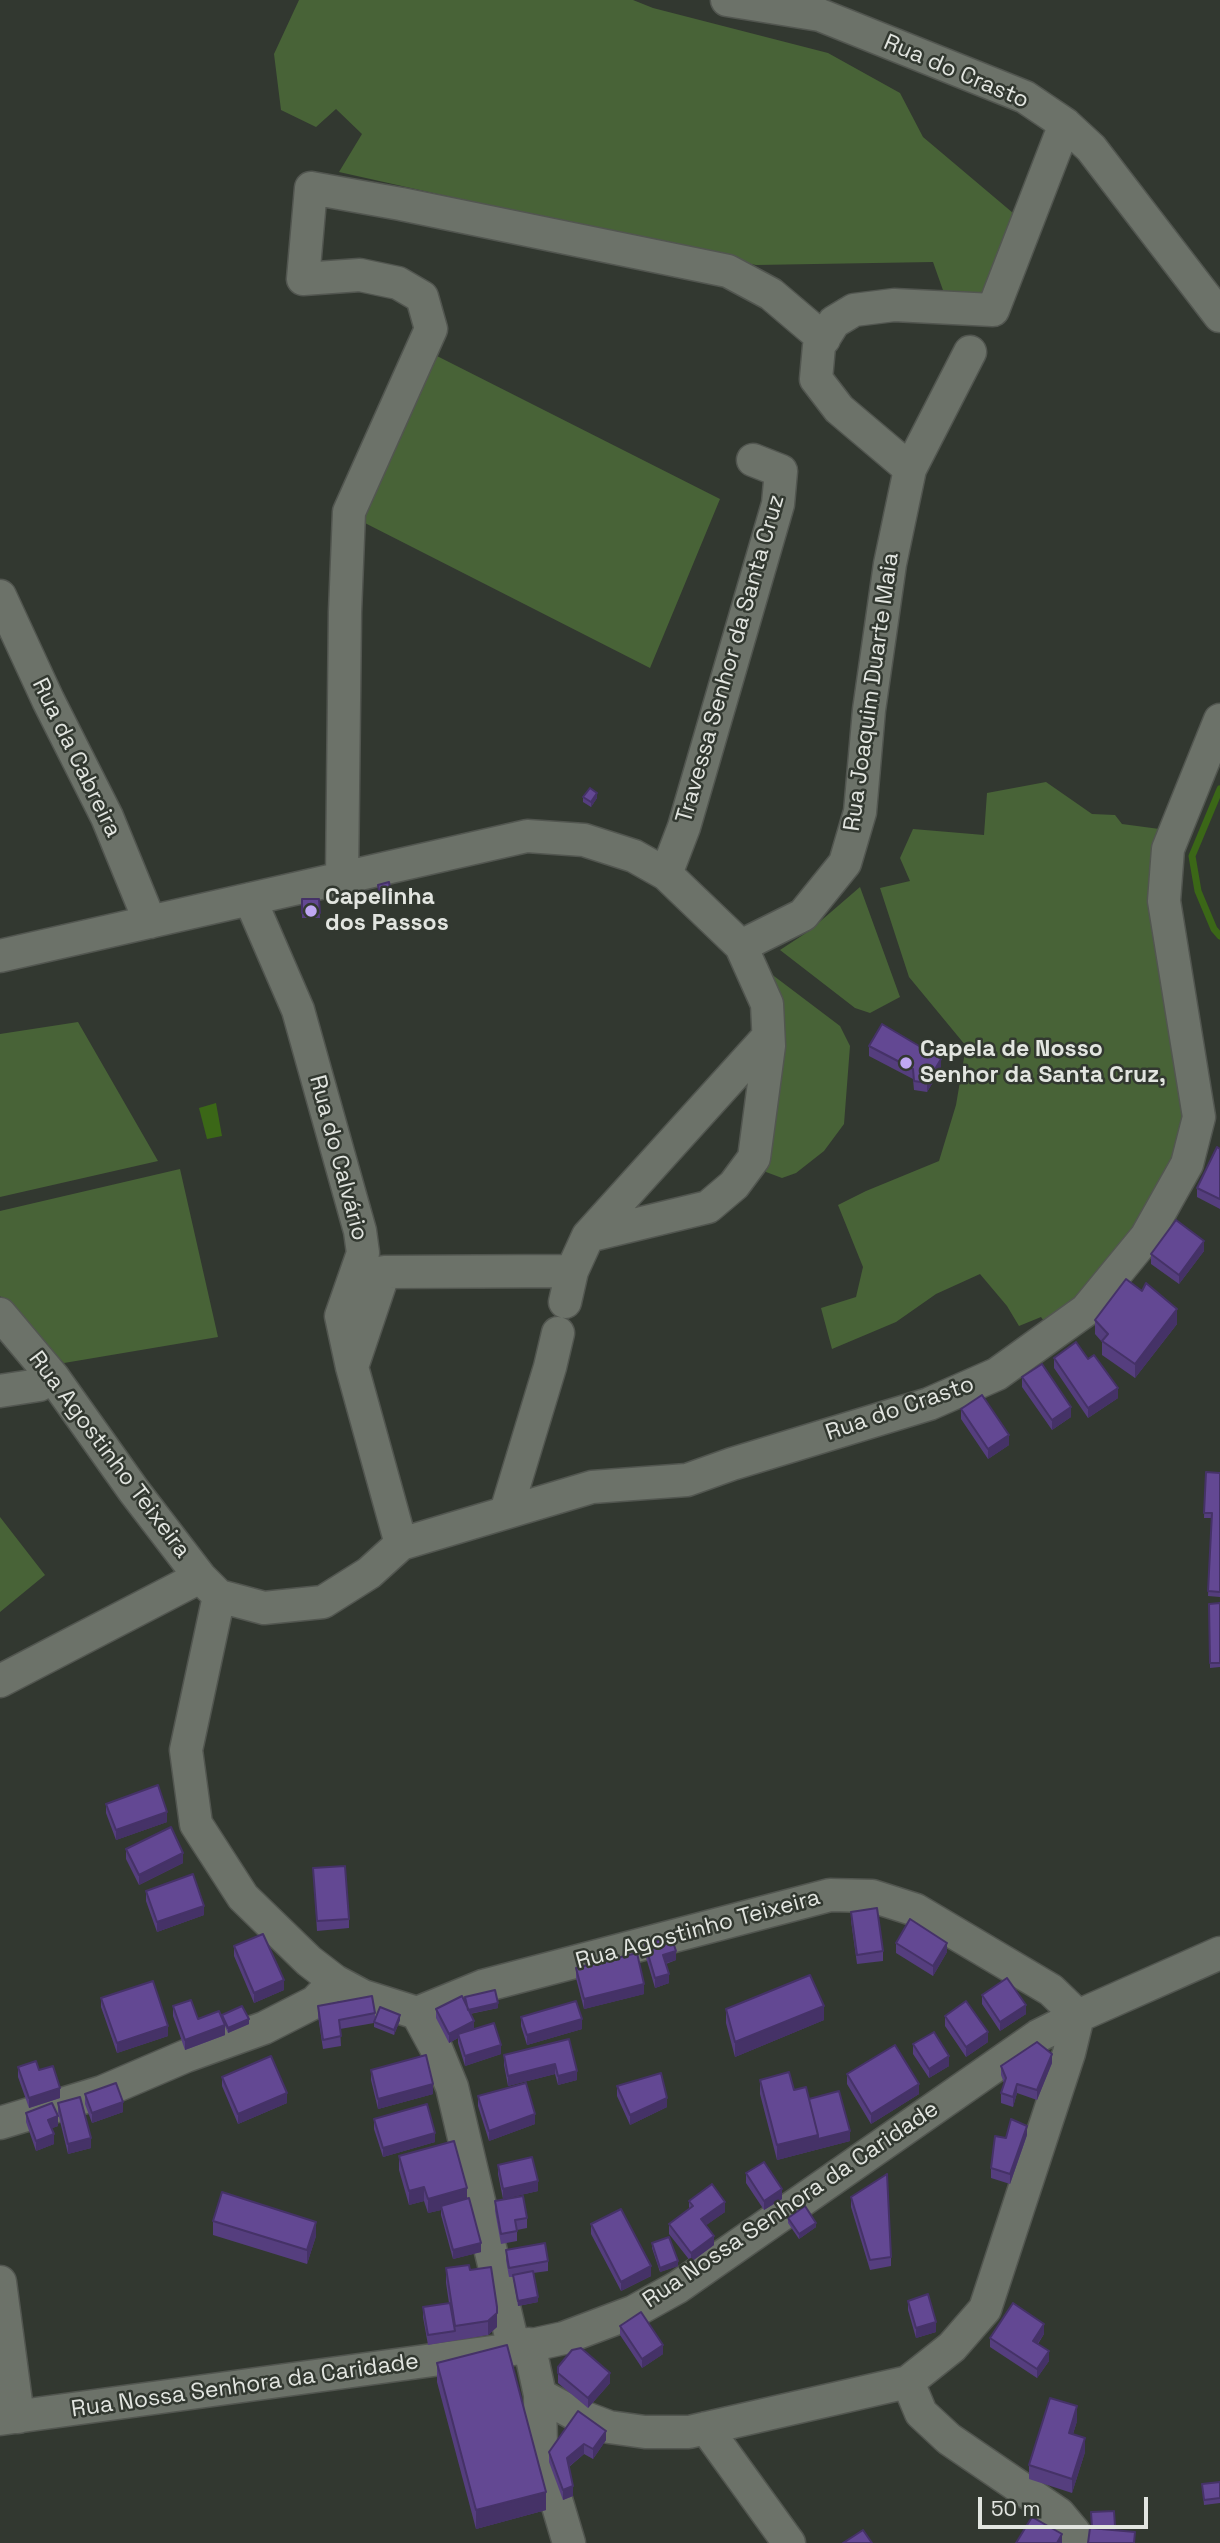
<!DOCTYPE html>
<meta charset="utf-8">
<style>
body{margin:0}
#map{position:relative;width:1220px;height:2543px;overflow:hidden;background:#323830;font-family:"Space Grotesk",sans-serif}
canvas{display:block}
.scale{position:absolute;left:978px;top:2497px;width:170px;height:32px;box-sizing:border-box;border:4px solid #e2e5e0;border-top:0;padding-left:9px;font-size:21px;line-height:24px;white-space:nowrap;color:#e2e5e0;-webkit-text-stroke:5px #323830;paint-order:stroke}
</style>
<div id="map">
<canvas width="1220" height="2543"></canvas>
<div class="scale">50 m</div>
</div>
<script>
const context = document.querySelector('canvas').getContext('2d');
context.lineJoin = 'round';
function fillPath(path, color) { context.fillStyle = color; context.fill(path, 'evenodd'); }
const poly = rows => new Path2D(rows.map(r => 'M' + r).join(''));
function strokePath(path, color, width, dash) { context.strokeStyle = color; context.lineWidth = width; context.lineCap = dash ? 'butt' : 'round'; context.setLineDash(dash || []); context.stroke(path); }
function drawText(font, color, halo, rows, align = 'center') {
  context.font = font + ' "Space Grotesk",sans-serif'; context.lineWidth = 5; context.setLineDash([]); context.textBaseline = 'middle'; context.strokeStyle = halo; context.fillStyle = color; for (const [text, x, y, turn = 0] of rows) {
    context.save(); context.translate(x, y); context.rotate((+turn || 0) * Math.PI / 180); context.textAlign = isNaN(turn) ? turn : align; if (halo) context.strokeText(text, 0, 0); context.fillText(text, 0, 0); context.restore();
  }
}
fillPath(poly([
 [299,0,633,0,653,8,828,53,900,93,923,137,1013,213,983,296,944,293,933,262,756,265,339,172,362,134,336,109,316,127,281,110,274,54],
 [437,356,720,499,650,668,361,521],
 [1046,782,1092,814,1115,815,1122,824,1167,830,1185,1089,1182,1152,1150,1231,1049,1328,1041,1317,1019,1326,1007,1306,980,1274,936,1294,896,1322,832,1349,821,1308,856,1297,863,1267,838,1205,866,1191,939,1161,956,1105,966,1046,909,977,880,888,910,881,900,858,913,829,984,835,987,793],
 [860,887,900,997,870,1013,855,1008,780,950,809,931],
 [766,970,840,1026,850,1046,844,1124,824,1151,796,1173,782,1178,766,1172,765,1165],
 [78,1022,158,1161,0,1197,0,1034],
 [180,1169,218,1337,64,1363,0,1296,0,1211],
 [0,1517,45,1575,0,1612]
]), '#486337');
fillPath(poly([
 [216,1103,222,1136,207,1139,199,1108]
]), '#3b6717');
strokePath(poly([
 [1220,789,1192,856,1198,891,1214,929,1220,936]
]), '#3b6717', 7);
const minor = poly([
 [727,0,820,15,1025,97,1065,124,1091,148,1220,316],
 [910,469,970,352],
 [0,596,48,700,107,817,150,922],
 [666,874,684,827,778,504,781,471,753,460],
 [342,878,345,612,349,512,431,329,422,297,398,283,360,275,303,279,311,188,401,204,728,271,771,294,824,339],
 [250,899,298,1010,360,1231,363,1253,341,1316,352,1367,401,1544],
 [741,946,803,915,845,863,860,812,869,710,890,564,910,469,839,409,816,379,819,346,834,322,854,310,894,305,993,310,1065,124],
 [0,956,527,836,584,840,634,856,666,874,741,946,767,1004,769,1046,754,1158,734,1185,708,1207,588,1236],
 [565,1302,572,1271,588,1236,768,1037],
 [0,1314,53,1377,134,1491,200,1577,219,1596,264,1608,323,1602,369,1573,401,1544,592,1487,687,1480,732,1464,929,1404,997,1374,1086,1310,1146,1237,1187,1164,1199,1117,1164,901,1168,849,1220,720],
 [352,1367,384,1272,572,1271],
 [0,1391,39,1385,53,1377],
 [506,1512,550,1367,558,1333],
 [219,1596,186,1750,196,1824,243,1897,309,1961,335,1981,363,1996,417,2013,436,2048,452,2087,514,2349],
 [0,1681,200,1577],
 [417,2013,483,1986,830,1895,872,1896,916,1910,1051,1990,1078,2016],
 [0,2123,102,2092,186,2056,264,2028,315,2002,335,1981],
 [0,2282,18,2417],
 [529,2344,540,2395,541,2449,569,2543],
 [908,2382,921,2413,949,2439,1059,2514,1074,2532,1077,2543],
 [540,2395,575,2414,609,2427,645,2432,689,2432,908,2382,952,2347,985,2309,1069,2053,1078,2016],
 [0,2419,514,2349,564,2338,633,2312,678,2287,1038,2036,1078,2016,1220,1953],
 [706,2428,789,2543]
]);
strokePath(minor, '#525650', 35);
strokePath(minor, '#6c7269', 32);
fillPath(poly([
 [583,797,597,798,591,807,583,802],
 [302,899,319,899,320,918,302,918],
 [869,1046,941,1069,927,1092,914,1090,913,1079,869,1056],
 [1220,1149,1220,1209,1197,1197,1197,1188],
 [1204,1251,1179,1284,1151,1264,1151,1254],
 [1095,1320,1177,1324,1135,1378,1102,1355,1102,1342,1095,1334],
 [1054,1358,1088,1359,1118,1398,1088,1418,1054,1368],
 [1022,1377,1071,1417,1052,1430,1022,1387],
 [961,1409,1009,1445,988,1459,961,1419],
 [1206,1472,1220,1473,1220,1597,1208,1596,1212,1518,1204,1518],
 [1220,1603,1220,1667,1210,1668,1209,1604],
 [106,1804,167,1822,116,1840,106,1813],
 [126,1849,183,1863,139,1885,126,1859],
 [313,1868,349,1919,349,1928,317,1931],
 [146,1891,204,1915,157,1932,146,1901],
 [851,1912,883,1951,883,1961,857,1964,851,1921],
 [896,1943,947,1952,933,1976,896,1953],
 [645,1944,676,1960,666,1964,669,1983,655,1988,645,1954],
 [234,1946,284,1990,254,2003,234,1956],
 [576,1968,644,1994,584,2009,576,1978],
 [982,1995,1026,2014,1000,2031,982,2004],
 [465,1997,498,2008,470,2014,474,2029,501,2054,465,2066,458,2043,458,2038,449,2043,436,2018,436,2009,465,2003],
 [101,1998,168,2036,117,2053,101,2007],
 [173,2006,198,2019,222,2020,222,2015,249,2024,228,2033,223,2022,225,2035,185,2050,173,2016],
 [318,2006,375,2013,375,2020,400,2020,394,2035,374,2027,374,2023,340,2029,341,2046,323,2049,318,2016],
 [726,2009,824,2020,735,2057,726,2023],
 [945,2016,988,2042,966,2057,945,2026],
 [521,2017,582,2029,527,2045,521,2026],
 [569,2039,577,2080,558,2085,555,2074,508,2086,504,2065,504,2055],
 [913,2044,949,2066,929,2078,913,2054],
 [1052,2063,1037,2100,1017,2093,1013,2107,1001,2103,1001,2093,1004,2083,1001,2075,1001,2066],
 [18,2067,39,2070,60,2098,29,2108,18,2077],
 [371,2070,433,2094,378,2109,371,2080],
 [847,2074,919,2094,871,2124,847,2084],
 [222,2077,287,2103,238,2124,222,2086],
 [760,2080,794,2090,809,2099,850,2141,777,2160,760,2094],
 [617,2086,667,2107,630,2125,617,2096],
 [85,2094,123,2112,92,2123,85,2104],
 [478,2096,535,2124,489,2141,478,2106],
 [58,2103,91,2148,68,2154,58,2113],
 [26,2113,58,2126,52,2128,54,2144,36,2151,26,2122],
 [374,2119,435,2142,383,2157,374,2129],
 [1027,2135,1010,2184,991,2178,991,2168],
 [399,2156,467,2199,481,2252,453,2259,441,2215,441,2210,428,2213,424,2201,409,2205,399,2170],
 [498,2165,538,2191,503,2199,498,2174],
 [746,2173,782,2199,764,2210,746,2183],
 [851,2197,891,2257,891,2266,870,2270,851,2207],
 [495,2201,527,2218,527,2228,517,2230,517,2241,501,2244,495,2211],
 [689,2201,725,2212,706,2225,714,2245,691,2262,669,2234,669,2224,689,2209],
 [788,2218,816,2227,799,2239,788,2223],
 [213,2221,316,2236,307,2264,213,2235],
 [591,2224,651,2276,621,2291,591,2234],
 [652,2243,678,2266,660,2272,652,2248],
 [506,2250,548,2261,548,2271,533,2273,538,2302,518,2306,513,2277,509,2277,506,2260],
 [446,2268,470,2270,497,2327,488,2335,428,2345,423,2317,423,2307,449,2303,446,2283],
 [908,2301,936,2332,916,2338,908,2310],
 [620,2326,663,2354,642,2368,620,2335],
 [1044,2334,1038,2344,1049,2361,1037,2378,990,2347,990,2338],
 [437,2363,546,2510,476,2529,437,2382],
 [558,2367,610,2383,588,2408,558,2383],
 [578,2411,606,2440,593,2459,584,2454,569,2467,573,2496,563,2500,549,2462,549,2452],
 [1077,2421,1073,2434,1085,2452,1072,2493,1029,2479,1029,2465],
 [1220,2482,1220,2503,1204,2505,1202,2484],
 [1114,2511,1115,2530,1135,2532,1135,2543,1088,2543,1091,2528]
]), '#553e7e');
fillPath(poly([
 [597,793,597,798,591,807,591,802],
 [391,894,391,899,380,901,380,896],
 [941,1059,941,1069,927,1092,927,1083],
 [1204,1241,1204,1251,1179,1284,1179,1275],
 [1177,1309,1177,1324,1135,1378,1135,1364],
 [1118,1388,1118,1398,1088,1418,1088,1408],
 [1071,1407,1071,1417,1052,1430,1052,1420],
 [1009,1435,1009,1445,988,1459,988,1449],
 [167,1812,167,1822,116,1840,116,1830],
 [183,1853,183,1863,139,1885,139,1875],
 [204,1906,204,1915,157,1932,157,1922],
 [947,1943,947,1952,933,1976,933,1966],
 [676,1951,676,1960,663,1964,663,1955],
 [669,1974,669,1983,655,1988,655,1978],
 [284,1980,284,1990,254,2003,254,1993],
 [644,1984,644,1994,584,2009,584,1999],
 [498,2003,498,2008,468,2014,468,2010],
 [1026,2005,1026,2014,1000,2031,1000,2022],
 [824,2006,824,2020,735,2057,735,2042],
 [400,2015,400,2020,394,2035,394,2030],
 [249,2019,249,2024,228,2033,228,2028],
 [582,2019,582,2029,527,2045,527,2035],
 [474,2021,474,2031,458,2034,458,2038,449,2043,449,2034],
 [225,2025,225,2035,185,2050,185,2040],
 [168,2026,168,2036,117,2053,117,2043],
 [988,2032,988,2042,966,2057,966,2047],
 [501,2045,501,2054,465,2066,465,2056],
 [1052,2054,1052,2063,1037,2100,1037,2090],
 [949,2056,949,2066,929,2078,929,2069],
 [555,2064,555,2074,508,2086,508,2076],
 [577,2071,577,2080,558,2085,558,2076],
 [433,2084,433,2094,378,2109,378,2099],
 [919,2084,919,2094,871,2124,871,2114],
 [1017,2084,1017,2093,1013,2107,1013,2097],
 [60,2088,60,2098,29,2108,29,2098],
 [287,2093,287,2103,238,2124,238,2114],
 [667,2098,667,2107,630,2125,630,2115],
 [123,2102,123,2112,92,2123,92,2113],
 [535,2114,535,2124,489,2141,489,2131],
 [58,2116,58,2126,48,2130,48,2120],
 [1027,2126,1027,2135,1010,2184,1010,2174],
 [850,2131,850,2141,777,2160,777,2145,818,2135],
 [435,2133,435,2142,383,2157,383,2148],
 [54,2134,54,2144,36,2151,36,2141],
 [91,2138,91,2148,68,2154,68,2144],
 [538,2181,538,2191,503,2199,503,2189],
 [424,2187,424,2201,409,2205,409,2191],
 [467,2188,467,2203,441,2206,441,2210,428,2213,428,2199],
 [782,2189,782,2199,764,2210,764,2201],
 [725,2202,725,2212,701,2229,701,2219],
 [316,2222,316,2236,307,2264,307,2250],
 [816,2223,816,2227,799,2239,799,2234],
 [714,2236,714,2245,691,2262,691,2253],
 [481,2243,481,2252,453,2259,453,2250],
 [678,2261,678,2266,660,2272,660,2268],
 [651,2266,651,2276,621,2291,621,2282],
 [538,2297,538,2302,518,2306,518,2301],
 [497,2307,497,2327,488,2335,488,2321],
 [936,2322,936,2332,916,2338,916,2328],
 [1044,2324,1044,2334,1033,2350,1033,2341],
 [663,2345,663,2354,642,2368,642,2359],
 [1049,2351,1049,2361,1037,2378,1037,2369],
 [610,2373,610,2383,588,2408,588,2398],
 [1077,2406,1077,2421,1069,2447,1069,2433],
 [606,2431,606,2440,593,2459,593,2449],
 [1085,2438,1085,2452,1072,2493,1072,2479],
 [584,2444,584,2454,567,2468,567,2458],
 [573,2486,573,2496,563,2500,563,2490],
 [546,2492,546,2510,476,2529,476,2510],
 [1062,2534,1062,2543,1057,2543]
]), '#453267');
const building = poly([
 [590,788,597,793,591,802,583,797,590,788],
 [389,882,391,894,380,896,378,885,389,882],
 [302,899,319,899,320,913,302,913,302,899],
 [882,1024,941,1059,927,1083,914,1081,913,1069,869,1046,882,1024],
 [1217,1147,1220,1149,1220,1199,1197,1188,1217,1147],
 [1176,1220,1204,1241,1179,1275,1151,1254,1176,1220],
 [1126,1279,1142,1291,1146,1283,1177,1309,1135,1364,1102,1341,1108,1334,1095,1320,1126,1279],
 [1076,1342,1088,1359,1094,1355,1118,1388,1088,1408,1054,1358,1076,1342],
 [1042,1364,1071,1407,1052,1420,1022,1377,1042,1364],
 [982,1395,1009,1435,988,1449,961,1409,982,1395],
 [1206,1472,1220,1473,1220,1592,1208,1591,1212,1513,1204,1513,1206,1472],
 [1220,1603,1220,1663,1210,1663,1209,1604,1220,1603],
 [158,1785,167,1812,116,1830,106,1804,158,1785],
 [171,1827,183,1853,139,1875,126,1849,171,1827],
 [345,1866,349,1919,317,1921,313,1868,345,1866],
 [193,1874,204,1906,157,1922,146,1891,193,1874],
 [877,1908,883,1951,857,1955,851,1912,877,1908],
 [910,1919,947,1943,933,1966,896,1943,910,1919],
 [263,1934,284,1980,254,1993,234,1946,263,1934],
 [671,1936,676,1951,663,1955,669,1974,655,1978,645,1944,671,1936],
 [637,1953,644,1984,584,1999,576,1968,637,1953],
 [810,1975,824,2006,735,2042,726,2009,810,1975],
 [1007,1978,1026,2005,1000,2022,982,1995,1007,1978],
 [153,1981,168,2026,117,2043,101,1998,153,1981],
 [495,1990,498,2003,468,2010,465,1997,495,1990],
 [372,1996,375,2013,339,2020,341,2036,323,2040,318,2006,372,1996],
 [462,1996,474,2021,449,2034,436,2009,462,1996],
 [191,2000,198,2019,219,2011,225,2025,185,2040,173,2006,191,2000],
 [576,2001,582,2019,527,2035,521,2017,576,2001],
 [966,2001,988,2032,966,2047,945,2016,966,2001],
 [242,2006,249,2019,228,2028,222,2015,242,2006],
 [380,2007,400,2015,394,2030,374,2022,380,2007],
 [494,2023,501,2045,465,2056,458,2034,494,2023],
 [934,2032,949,2056,929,2069,913,2044,934,2032],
 [569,2039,577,2071,558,2076,555,2064,508,2076,504,2055,569,2039],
 [1037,2042,1052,2054,1037,2090,1017,2084,1013,2097,1001,2093,1006,2078,1001,2066,1037,2042],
 [895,2045,919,2084,871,2114,847,2074,895,2045],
 [426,2055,433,2084,378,2099,371,2070,426,2055],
 [271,2056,287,2093,238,2114,222,2077,271,2056],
 [36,2061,39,2070,53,2066,60,2088,29,2098,18,2067,36,2061],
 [789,2072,794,2090,806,2087,818,2135,777,2145,760,2080,789,2072],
 [661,2073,667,2098,630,2115,617,2086,661,2073],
 [116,2083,123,2102,92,2113,85,2094,116,2083],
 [526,2083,535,2114,489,2131,478,2096,526,2083],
 [839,2091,850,2131,818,2139,818,2135,809,2099,839,2091],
 [80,2097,91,2138,68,2144,58,2103,80,2097],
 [52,2103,58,2116,48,2120,54,2134,36,2141,26,2113,52,2103],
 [427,2104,435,2133,383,2148,374,2119,427,2104],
 [1011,2119,1027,2126,1010,2174,991,2168,995,2136,1006,2138,1011,2119],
 [454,2141,467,2188,428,2199,424,2187,409,2191,399,2156,454,2141],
 [532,2157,538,2181,503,2189,498,2165,532,2157],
 [764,2162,782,2189,764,2201,746,2173,764,2162],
 [887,2174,891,2257,870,2260,851,2197,887,2174],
 [712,2184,725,2202,701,2219,714,2236,691,2253,669,2224,693,2206,689,2201,712,2184],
 [222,2192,316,2222,307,2250,213,2221,222,2192],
 [523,2196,527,2218,515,2220,517,2231,501,2234,495,2201,523,2196],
 [469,2198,481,2243,453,2250,441,2206,469,2198],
 [805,2206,816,2223,799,2234,788,2218,805,2206],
 [621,2209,651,2266,621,2282,591,2224,621,2209],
 [669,2237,678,2261,660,2268,652,2243,669,2237],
 [545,2243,548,2261,509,2268,506,2250,545,2243],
 [469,2265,470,2270,491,2267,497,2307,497,2313,488,2321,455,2326,446,2268,469,2265],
 [533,2271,538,2297,518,2301,513,2275,533,2271],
 [928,2294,936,2322,916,2328,908,2301,928,2294],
 [450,2303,455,2331,428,2335,423,2307,450,2303],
 [1013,2303,1044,2324,1033,2341,1049,2351,1037,2369,990,2338,1013,2303],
 [641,2312,663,2345,642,2359,620,2326,641,2312],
 [507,2345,546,2492,476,2510,437,2363,507,2345],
 [581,2348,610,2373,588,2398,558,2373,558,2367,572,2350,581,2348],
 [1050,2398,1077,2406,1069,2433,1085,2438,1072,2479,1029,2465,1050,2398],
 [578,2411,606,2431,593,2449,584,2444,567,2458,573,2486,563,2490,549,2452,578,2411],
 [1220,2482,1220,2498,1204,2500,1202,2484,1220,2482],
 [1114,2511,1115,2526,1092,2528,1091,2512,1114,2511],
 [1032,2517,1062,2534,1057,2543,1016,2543,1032,2517],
 [1090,2528,1135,2532,1134,2543,1088,2543,1090,2528],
 [863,2530,872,2543,843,2543,863,2530]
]);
fillPath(building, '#634893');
strokePath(building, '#453267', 2);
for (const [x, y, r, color] of [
 [311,911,7,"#c0a8f3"],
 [906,1063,7,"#c0a8f3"]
]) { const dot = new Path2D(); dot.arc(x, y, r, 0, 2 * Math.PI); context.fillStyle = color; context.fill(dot); strokePath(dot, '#323830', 2.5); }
drawText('23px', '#e2e5e0', '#323830', [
 ["Rua do Crasto",956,72,23],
 ["Travessa Senhor da Santa Cruz",731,659,-74],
 ["Rua Joaquim Duarte Maia",872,692,-82],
 ["Rua da Cabreira",76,758,64],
 ["Rua do Calvário",338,1158,75],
 ["Rua do Crasto",900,1409,-19],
 ["Rua Agostinho Teixeira",109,1455,53],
 ["Rua Agostinho Teixeira",698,1930,-15],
 ["Rua Nossa Senhora da Caridade",791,2205,-34],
 ["Rua Nossa Senhora da Caridade",245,2386,-8]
]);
drawText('bold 23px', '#e2e5e0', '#323830', [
 ["Capelinha",325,898],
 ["dos Passos",325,924],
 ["Capela de Nosso",920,1050],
 ["Senhor da Santa Cruz,",920,1076]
], 'left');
</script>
